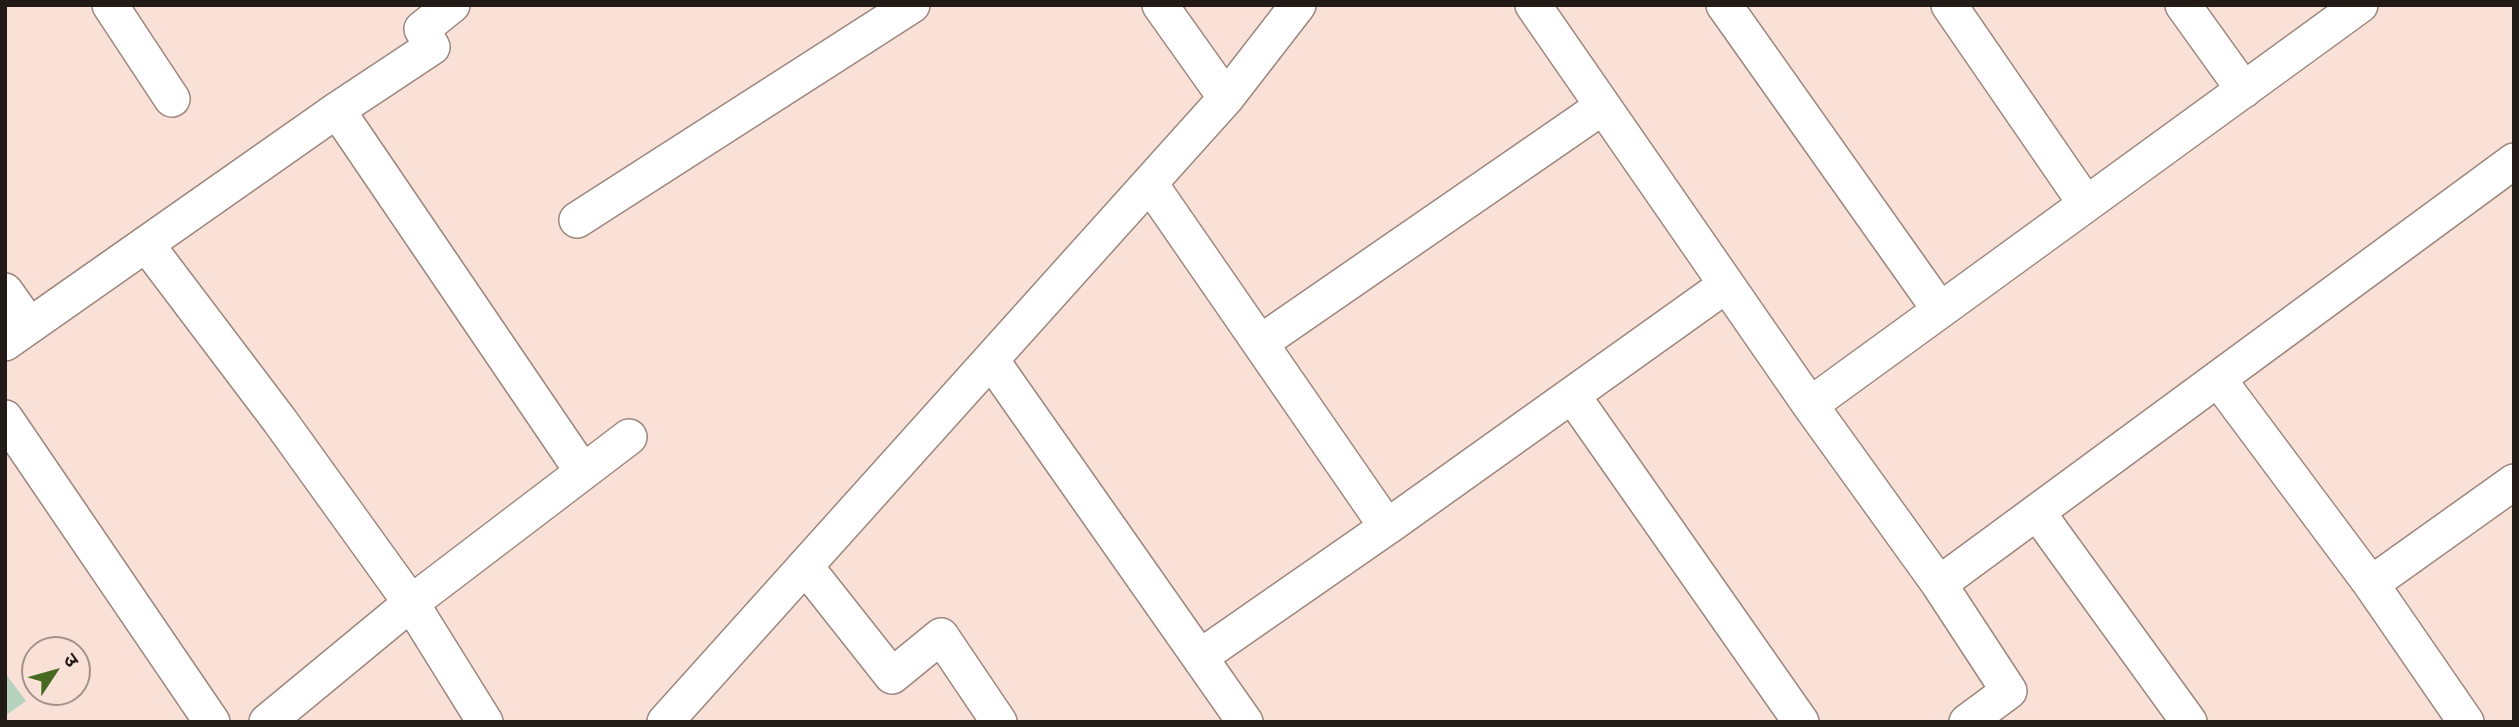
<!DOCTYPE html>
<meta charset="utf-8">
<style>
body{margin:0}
#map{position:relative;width:2519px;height:727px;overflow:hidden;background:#f9e1d7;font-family:"Open Sans","Noto Sans Devanagari",sans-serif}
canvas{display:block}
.frame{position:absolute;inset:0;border:7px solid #221a16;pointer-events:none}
.north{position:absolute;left:21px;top:636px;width:70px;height:70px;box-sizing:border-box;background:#f9e1d7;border:2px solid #a3918a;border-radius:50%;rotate:54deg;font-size:19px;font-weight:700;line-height:28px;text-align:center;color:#221a16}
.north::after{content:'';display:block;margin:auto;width:24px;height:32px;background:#476920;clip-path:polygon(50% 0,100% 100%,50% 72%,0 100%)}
</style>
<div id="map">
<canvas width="2519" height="727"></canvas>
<div class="frame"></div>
<div class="north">उ</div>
</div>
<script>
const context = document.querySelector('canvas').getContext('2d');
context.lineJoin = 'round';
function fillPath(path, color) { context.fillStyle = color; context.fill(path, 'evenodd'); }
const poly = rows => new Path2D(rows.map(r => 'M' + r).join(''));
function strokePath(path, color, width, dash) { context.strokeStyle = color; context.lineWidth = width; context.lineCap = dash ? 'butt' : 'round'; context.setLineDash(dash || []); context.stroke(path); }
fillPath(poly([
 [5,673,26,701,5,716]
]), '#b7d3bf');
const minor = poly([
 [110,5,172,99],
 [1160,5,1226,98],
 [1533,5,1810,405,1939,584,2009,691,1967,722],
 [1724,5,1940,310],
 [1949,5,2086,204],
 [2183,5,2244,90],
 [337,110,583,472],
 [1150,184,1387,527,1726,285],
 [577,220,912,5],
 [146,244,280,421,411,603,485,722],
 [5,291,29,325],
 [5,343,337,110,432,47,422,29,452,5],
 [1260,343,1602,107],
 [991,360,1245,722],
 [2218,379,2371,584,2466,722],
 [1572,395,1801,722],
 [1810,405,2360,5],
 [5,418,212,722],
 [2037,512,2189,722],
 [805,566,892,676,941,636,999,722],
 [1939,584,2514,161],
 [2371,584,2514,482],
 [1200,657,1387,527],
 [267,722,411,603,629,437],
 [665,722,1226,98,1298,5]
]);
strokePath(minor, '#9c867d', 38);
strokePath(minor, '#fff', 35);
</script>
